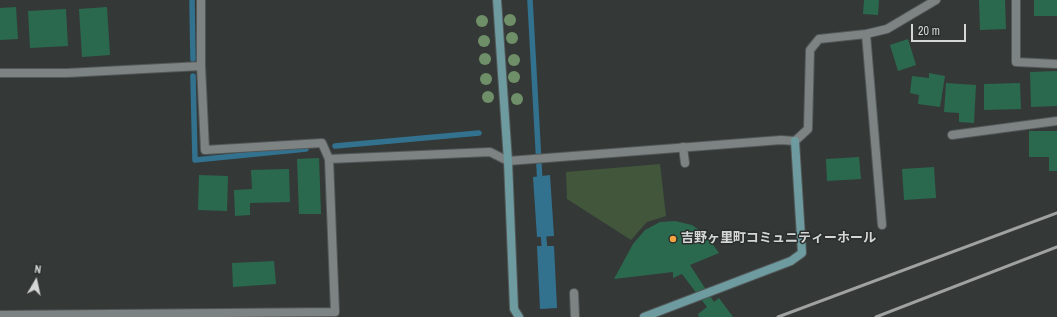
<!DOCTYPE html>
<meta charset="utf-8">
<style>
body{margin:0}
#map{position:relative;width:1057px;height:317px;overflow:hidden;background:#343938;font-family:"Archivo Narrow",sans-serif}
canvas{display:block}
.north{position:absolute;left:16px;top:261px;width:40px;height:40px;-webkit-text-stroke:3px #2a2f2e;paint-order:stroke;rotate:9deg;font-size:11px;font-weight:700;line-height:16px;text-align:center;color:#d4d7d6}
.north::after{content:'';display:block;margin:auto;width:14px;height:18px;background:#d4d7d6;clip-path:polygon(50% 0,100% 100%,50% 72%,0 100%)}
.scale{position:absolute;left:911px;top:24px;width:55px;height:18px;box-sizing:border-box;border:2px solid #d4d7d6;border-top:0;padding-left:5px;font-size:12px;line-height:14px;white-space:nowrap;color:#d4d7d6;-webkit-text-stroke:3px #2a2f2e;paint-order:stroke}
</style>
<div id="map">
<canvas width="1057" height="317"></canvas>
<div class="north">N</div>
<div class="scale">20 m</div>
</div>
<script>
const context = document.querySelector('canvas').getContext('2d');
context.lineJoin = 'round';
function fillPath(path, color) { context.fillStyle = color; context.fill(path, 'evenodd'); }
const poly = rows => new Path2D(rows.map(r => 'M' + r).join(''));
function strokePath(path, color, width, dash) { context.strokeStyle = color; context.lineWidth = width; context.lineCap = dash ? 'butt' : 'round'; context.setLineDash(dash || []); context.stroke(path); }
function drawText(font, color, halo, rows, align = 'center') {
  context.font = font + ' "Archivo Narrow","Noto Sans JP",sans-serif'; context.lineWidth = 3; context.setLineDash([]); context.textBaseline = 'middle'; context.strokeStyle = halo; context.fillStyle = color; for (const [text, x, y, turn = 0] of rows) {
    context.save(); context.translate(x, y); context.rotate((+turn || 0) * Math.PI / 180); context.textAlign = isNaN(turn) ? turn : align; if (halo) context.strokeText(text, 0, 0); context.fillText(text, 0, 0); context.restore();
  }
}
fillPath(poly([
 [660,164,666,216,647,222,631,240,567,199,566,172]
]), '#41563a');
fillPath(poly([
 [550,175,554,236,537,237,533,177],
 [537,246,554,246,557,308,540,309]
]), '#33728f');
strokePath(poly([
 [192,0,193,59],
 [530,0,540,183],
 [193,76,195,160,306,149],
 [335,146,479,133],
 [543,230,545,253]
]), '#33728f', 5.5);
fillPath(poly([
 [864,0,879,0,878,15,863,14],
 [979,0,1005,0,1006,29,980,30],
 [1034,0,1057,0,1057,16,1034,16],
 [16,7,18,39,0,40,0,8],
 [107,7,110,55,82,57,79,9],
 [66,9,68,46,30,48,28,11],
 [908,39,916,65,898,71,890,45],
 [1057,71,1057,106,1031,107,1030,72],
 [929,73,945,76,940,107,918,104,919,95,910,93,912,76,929,78],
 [946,83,976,85,974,123,959,122,959,113,944,112],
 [1020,83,1021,109,984,110,984,84],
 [1029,131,1057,131,1057,171,1049,171,1049,157,1029,157],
 [859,157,861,179,827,181,826,159],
 [319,158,321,214,299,214,297,159],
 [934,167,936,198,904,200,902,169],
 [289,169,290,202,250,203,250,215,235,216,234,190,252,189,251,170],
 [199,175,228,176,227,211,198,210],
 [675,221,692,225,706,235,719,253,690,265,714,302,719,298,733,317,699,317,698,314,707,307,682,274,673,278,673,272,614,279,633,244,645,230,660,222],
 [274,261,276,284,233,287,232,263]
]), '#2b694e');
const lane = poly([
 [201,0,201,66],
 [1016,0,1016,62,1057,64],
 [952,135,1057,121],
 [683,147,685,163],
 [574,293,575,317]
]);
const street = poly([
 [866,34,882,225],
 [0,73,67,73,201,66,205,150,322,143,329,159,335,312,0,315],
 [329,159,490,152,508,161,781,140,795,141,808,129,810,50,819,39,866,34,887,29,936,0]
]);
const secondary = poly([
 [497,0,508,161,514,309,519,317],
 [644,317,791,261,802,253,795,141]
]);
strokePath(lane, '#525757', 10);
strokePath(street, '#525757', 10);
strokePath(secondary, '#525757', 10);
strokePath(lane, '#7d8382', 8);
strokePath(street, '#7d8382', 8);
strokePath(secondary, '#6d9ba0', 8);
strokePath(poly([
 [778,317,1057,213],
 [876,317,1057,247]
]), '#9fa2a1', 3);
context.fillStyle = '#6f8f68';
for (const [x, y] of [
 [510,20],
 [482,21],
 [512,38],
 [484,41],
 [485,59],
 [514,60],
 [514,77],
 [486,79],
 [488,97],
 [517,99]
]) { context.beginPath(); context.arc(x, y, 6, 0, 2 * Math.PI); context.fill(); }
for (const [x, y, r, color] of [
 [673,239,4,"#f2a541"]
]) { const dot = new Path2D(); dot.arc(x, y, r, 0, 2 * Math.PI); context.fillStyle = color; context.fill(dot); strokePath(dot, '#2a2f2e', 1.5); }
drawText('bold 13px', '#d4d7d6', '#2a2f2e', [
 ["吉野ヶ里町コミュニティーホール",681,239]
], 'left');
</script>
